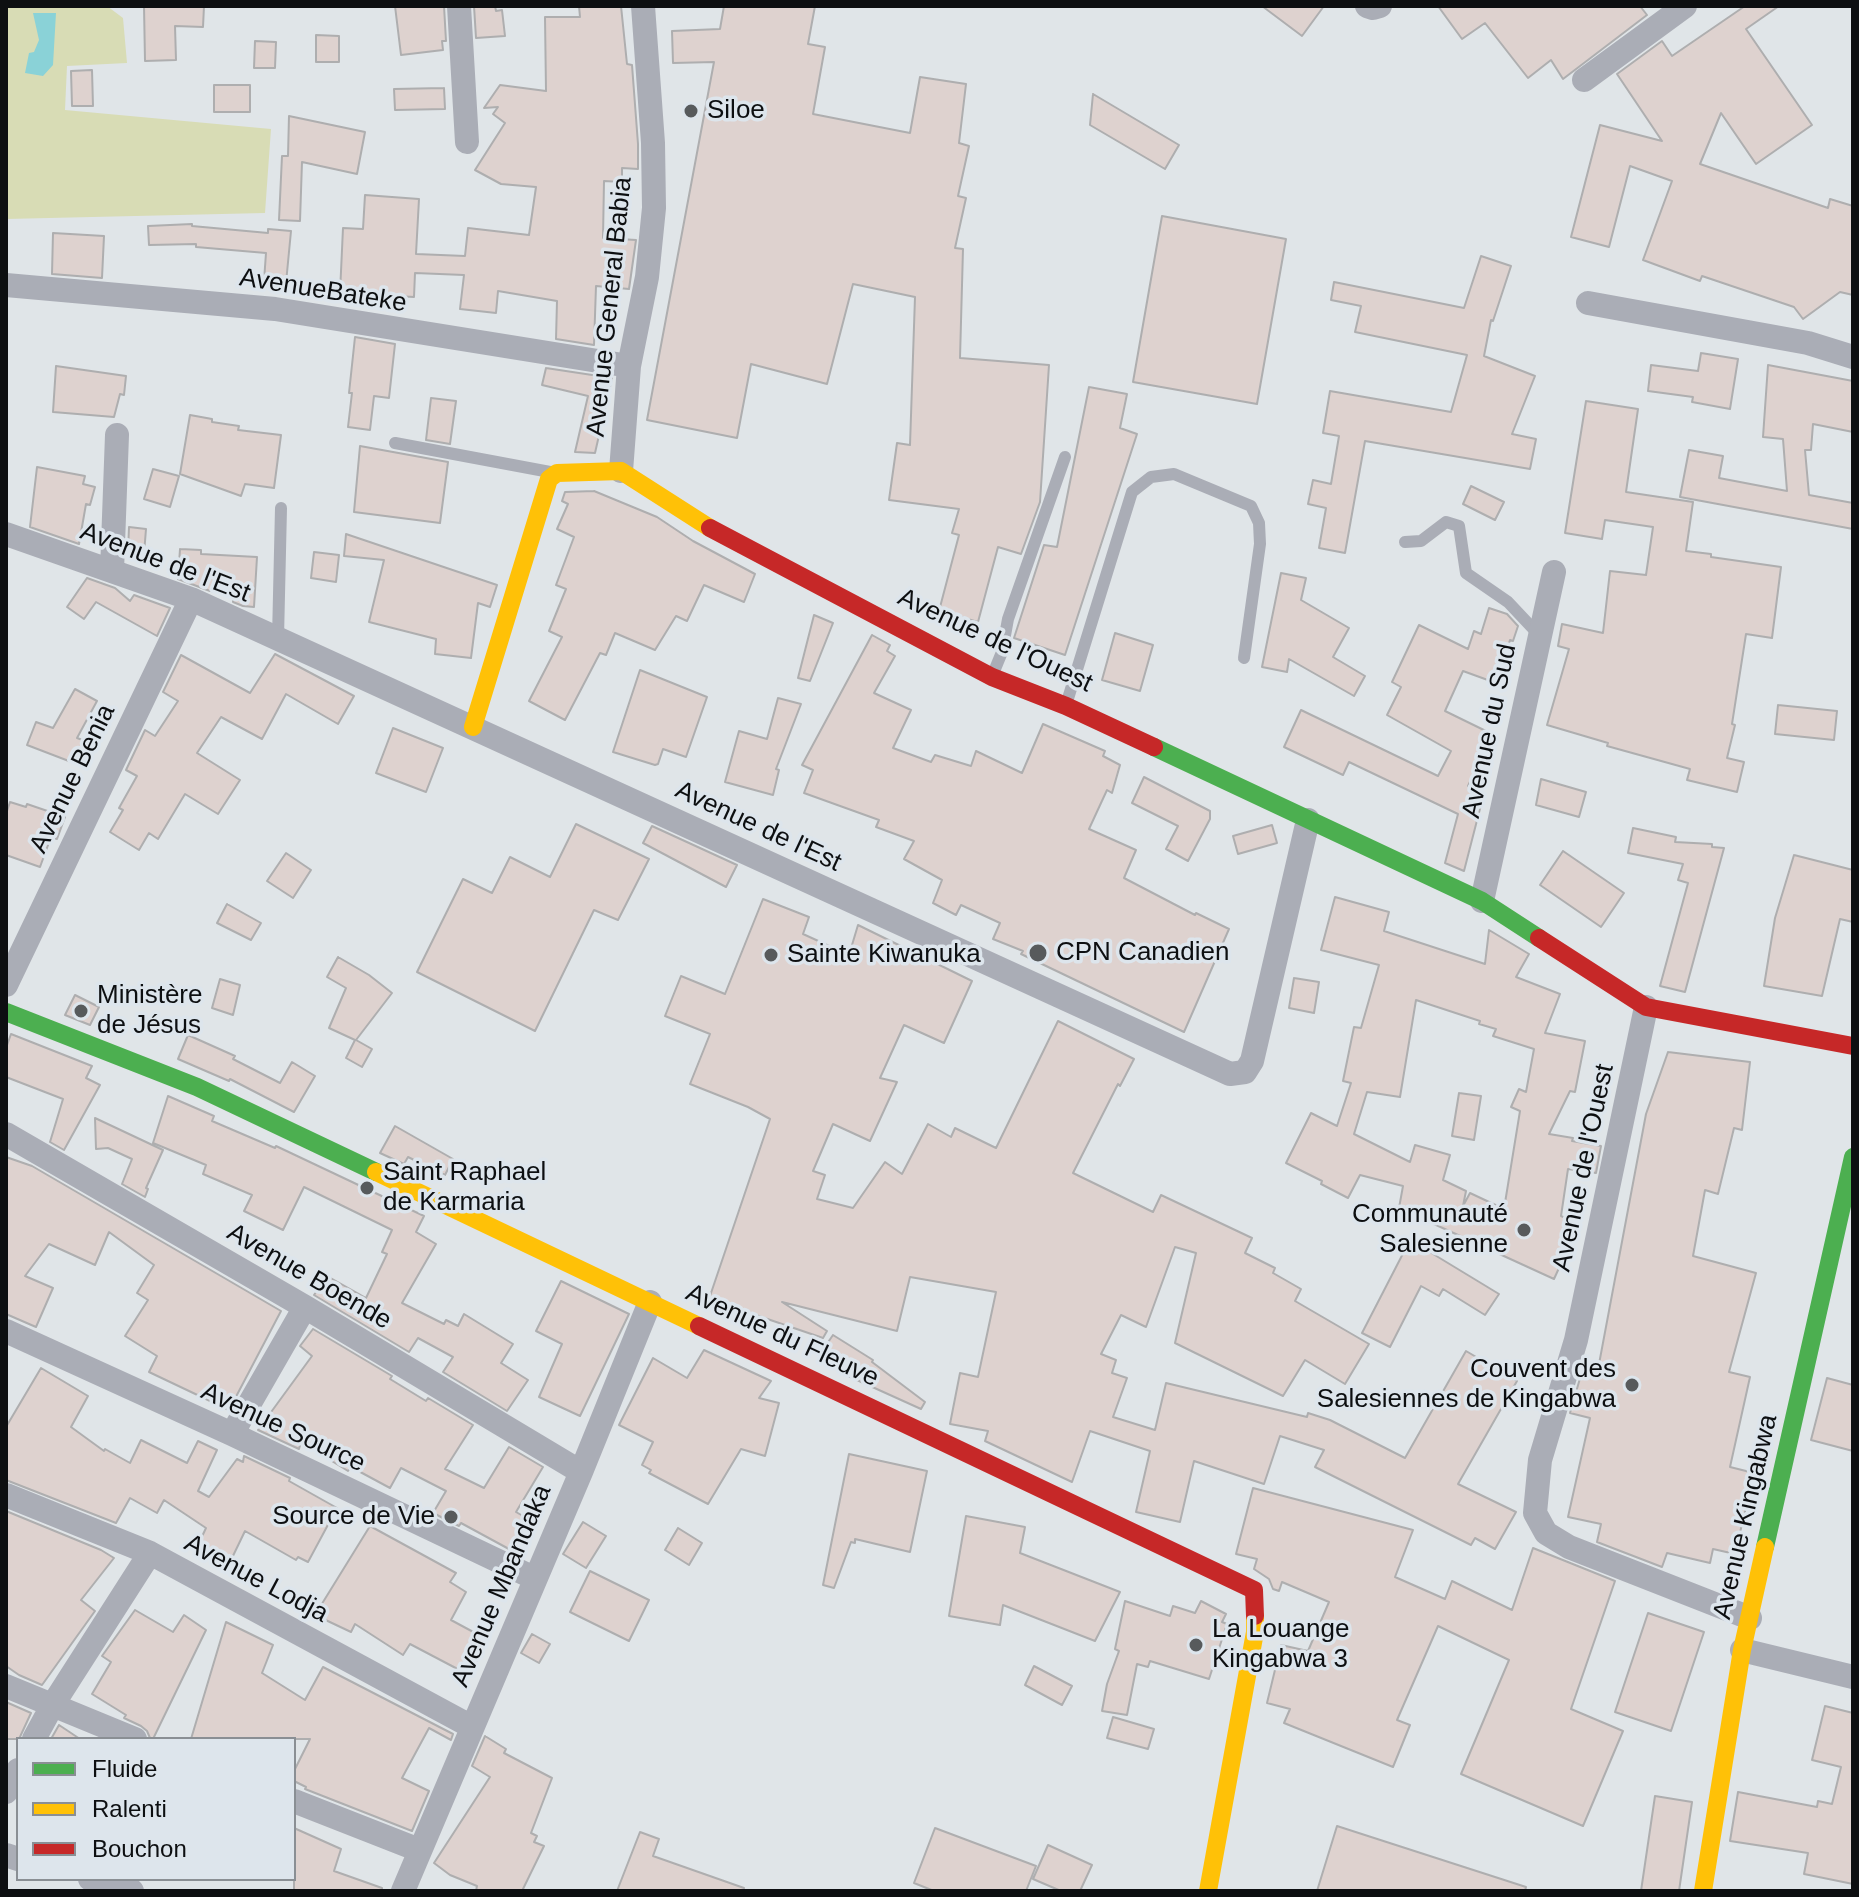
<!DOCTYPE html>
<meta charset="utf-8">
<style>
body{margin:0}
#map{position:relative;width:1859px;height:1897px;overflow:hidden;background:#e0e5e8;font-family:Arial,sans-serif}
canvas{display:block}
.frame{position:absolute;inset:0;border:8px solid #0d0f11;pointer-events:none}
.legend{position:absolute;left:16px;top:1737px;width:280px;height:144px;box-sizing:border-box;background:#dde5ec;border:2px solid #8a8f94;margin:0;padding:10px 14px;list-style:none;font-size:24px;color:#0d0f11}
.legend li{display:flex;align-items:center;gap:16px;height:40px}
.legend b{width:40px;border:2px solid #8a8f94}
</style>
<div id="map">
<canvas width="1859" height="1897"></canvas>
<div class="frame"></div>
<ul class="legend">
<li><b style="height:10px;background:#4caf50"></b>Fluide</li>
<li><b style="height:10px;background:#ffc107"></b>Ralenti</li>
<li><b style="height:10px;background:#c62828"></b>Bouchon</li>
</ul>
</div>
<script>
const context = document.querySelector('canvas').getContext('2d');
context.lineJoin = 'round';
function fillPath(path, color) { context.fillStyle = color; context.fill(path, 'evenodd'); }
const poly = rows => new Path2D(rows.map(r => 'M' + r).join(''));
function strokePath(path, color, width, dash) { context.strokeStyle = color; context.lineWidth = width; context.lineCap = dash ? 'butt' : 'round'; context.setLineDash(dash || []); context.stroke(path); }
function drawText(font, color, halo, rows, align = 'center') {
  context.font = font + ' Arial,sans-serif'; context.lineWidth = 7; context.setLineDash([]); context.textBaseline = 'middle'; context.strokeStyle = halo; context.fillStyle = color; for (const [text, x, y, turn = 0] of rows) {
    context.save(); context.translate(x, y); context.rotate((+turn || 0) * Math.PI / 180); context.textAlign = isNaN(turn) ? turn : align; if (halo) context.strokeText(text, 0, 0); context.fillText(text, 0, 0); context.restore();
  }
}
fillPath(poly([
 [6,6,107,6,123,18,127,63,67,66,65,110,271,129,265,213,6,219]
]), '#d8dcb5');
fillPath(poly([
 [33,13,56,13,53,65,43,76,25,73,29,53,34,52,39,40]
]), '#8ad2d7');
const building = poly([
 [144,6,204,6,203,27,175,26,176,60,145,61,144,6],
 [395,6,444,6,446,41,442,41,443,50,401,55,395,6],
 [474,6,495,6,496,11,502,10,505,36,476,38,474,6],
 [579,6,621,6,627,64,632,65,638,144,638,169,622,168,622,182,604,181,603,238,636,240,629,289,596,286,594,345,556,339,557,301,498,291,496,313,460,309,464,275,415,273,414,297,340,293,343,228,363,229,365,195,419,199,416,254,465,256,468,228,529,235,536,187,501,184,475,170,505,123,493,114,498,107,484,108,500,85,546,91,545,17,580,17,579,6],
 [724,6,815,6,808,44,825,47,813,114,910,133,920,77,966,84,959,143,969,146,958,196,966,198,955,248,963,249,960,358,1049,365,1040,502,1021,554,998,547,978,622,939,611,959,535,952,533,959,509,889,500,897,443,910,445,915,297,853,284,827,384,751,364,737,438,647,420,714,62,673,63,672,31,720,29,724,6],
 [1262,6,1324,6,1302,36,1262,6],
 [1438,6,1640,6,1647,15,1563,79,1551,60,1528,78,1485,23,1462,39,1438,6],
 [1745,6,1779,6,1746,29,1812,125,1756,164,1721,113,1700,164,1828,208,1830,199,1853,206,1853,295,1840,292,1803,319,1794,307,1702,276,1700,281,1643,260,1672,181,1630,166,1609,247,1571,237,1600,125,1662,141,1617,74,1662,41,1672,56,1745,6],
 [316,35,339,36,339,62,316,62,316,35],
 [255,41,276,42,275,68,254,68,255,41],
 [92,70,93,106,72,106,71,71,92,70],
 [214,85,250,85,250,112,214,112,214,85],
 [444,88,445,109,395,110,394,89,444,88],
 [1093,94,1179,145,1165,169,1090,125,1093,94],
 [289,116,365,132,357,174,302,162,300,221,279,220,282,156,288,156,289,116],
 [1162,216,1286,239,1257,404,1133,382,1162,216],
 [192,224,192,226,268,233,268,229,291,231,286,283,264,281,266,253,196,247,196,244,149,245,148,226,192,224],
 [53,233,104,236,102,278,52,274,53,233],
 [1481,256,1511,266,1493,321,1491,320,1484,356,1535,376,1512,434,1536,439,1530,469,1365,441,1345,553,1319,548,1326,508,1308,504,1313,480,1331,484,1339,436,1323,433,1330,391,1451,412,1467,355,1355,332,1361,306,1331,300,1334,282,1464,308,1481,256],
 [355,337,395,344,389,398,374,396,370,430,348,427,352,393,349,393,355,337],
 [1701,353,1738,359,1730,409,1692,402,1693,397,1648,391,1651,365,1698,371,1701,353],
 [1768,365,1853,381,1853,432,1813,424,1811,450,1805,450,1809,495,1853,503,1853,529,1680,497,1689,450,1723,456,1719,478,1787,491,1783,439,1763,437,1768,365],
 [56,366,126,376,124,395,120,394,114,417,53,412,56,366],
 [546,368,612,378,595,453,575,452,588,396,542,385,546,368],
 [1089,387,1127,394,1120,428,1137,434,1065,655,1014,638,1044,545,1057,547,1089,387],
 [431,398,456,401,450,444,426,440,431,398],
 [1586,401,1638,409,1626,492,1693,502,1686,551,1711,554,1711,557,1781,567,1772,638,1746,634,1732,724,1735,725,1727,758,1744,762,1737,792,1687,780,1690,769,1607,746,1608,743,1547,725,1569,649,1558,646,1562,624,1603,633,1610,571,1646,575,1653,527,1605,520,1602,539,1565,533,1586,401],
 [190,415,212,419,212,422,239,426,238,430,281,435,274,488,245,484,241,496,180,474,190,415],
 [360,446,448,462,440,523,354,512,360,446],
 [37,467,85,476,83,484,95,487,90,505,86,504,79,544,30,527,37,467],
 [153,469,179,476,170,507,144,499,153,469],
 [1471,486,1504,502,1495,520,1463,504,1471,486],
 [594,491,657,517,693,541,755,574,744,602,704,585,687,621,676,616,655,650,615,633,606,655,600,653,565,720,529,701,562,637,549,631,566,589,556,585,574,537,557,529,568,504,562,501,565,492,594,491],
 [129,527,146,529,144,554,128,553,129,527],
 [346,534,497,585,490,607,478,603,471,658,435,654,436,639,369,622,384,560,344,556,346,534],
 [180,549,201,550,201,554,257,557,254,607,243,606,233,602,233,592,210,591,178,579,180,549],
 [314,552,339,555,336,582,311,578,314,552],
 [1281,573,1306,578,1301,600,1349,628,1333,657,1365,676,1354,696,1289,659,1287,672,1262,667,1281,573],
 [87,578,115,588,130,601,134,595,170,608,157,636,96,602,84,619,67,607,87,578],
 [1489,608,1507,614,1518,626,1513,641,1510,640,1496,683,1463,671,1445,711,1492,734,1468,786,1483,797,1464,871,1445,863,1458,814,1349,762,1343,775,1284,747,1301,710,1438,776,1451,751,1387,715,1401,687,1392,682,1419,625,1468,649,1474,631,1481,634,1489,608],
 [814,615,833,623,810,681,798,678,814,615],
 [1115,633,1153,645,1140,691,1102,680,1115,633],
 [872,635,890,645,887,651,895,656,874,693,911,710,893,748,931,762,935,755,971,766,976,751,1022,773,1043,724,1105,751,1103,756,1120,765,1112,793,1107,790,1089,829,1136,850,1124,878,1195,915,1196,913,1229,929,1184,1032,1021,954,1023,951,993,939,1000,923,961,905,956,915,933,903,942,880,904,859,914,841,876,827,879,820,804,793,813,770,802,765,872,635],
 [275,654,354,696,338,724,286,694,262,739,221,717,197,753,240,780,218,814,185,794,158,839,149,833,139,850,110,832,123,810,119,808,137,776,126,770,145,730,155,736,178,701,163,692,181,655,250,693,275,654],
 [640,670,707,697,686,757,663,749,658,764,655,765,613,752,640,670],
 [75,689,97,701,77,738,96,745,87,768,27,745,36,722,53,728,75,689],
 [778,698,801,704,776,769,779,770,773,795,725,782,739,731,767,739,778,698],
 [1778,705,1837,711,1834,740,1775,734,1778,705],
 [393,728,443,748,426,792,376,773,393,728],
 [1144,777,1210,811,1210,819,1188,861,1166,849,1178,826,1132,803,1144,777],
 [1541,779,1586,792,1579,817,1536,805,1541,779],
 [10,802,26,807,27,804,65,817,57,839,51,837,40,867,6,855,6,814,10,802],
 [576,824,649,859,618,920,594,910,535,1031,417,972,463,879,492,893,510,857,550,877,576,824],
 [1272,825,1277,843,1238,854,1233,836,1272,825],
 [652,826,737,865,726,887,643,843,652,826],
 [1633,828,1676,837,1675,842,1712,844,1712,847,1724,848,1685,992,1660,986,1688,883,1678,880,1683,864,1628,853,1633,828],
 [1563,851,1624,893,1601,927,1540,885,1563,851],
 [286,853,311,870,293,898,267,881,286,853],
 [1794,855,1853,870,1853,922,1840,919,1822,996,1764,986,1775,918,1794,855],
 [1335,897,1389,912,1384,931,1485,964,1489,930,1529,954,1516,977,1560,994,1545,1033,1585,1041,1575,1092,1570,1091,1549,1134,1573,1138,1572,1141,1601,1146,1596,1173,1568,1169,1561,1216,1579,1224,1554,1279,1399,1208,1403,1186,1360,1175,1348,1198,1321,1184,1322,1181,1286,1163,1311,1113,1337,1126,1351,1083,1343,1081,1354,1027,1361,1028,1379,965,1321,950,1335,897],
 [1416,1000,1480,1021,1479,1024,1496,1029,1493,1036,1534,1049,1526,1092,1519,1089,1511,1107,1520,1111,1504,1209,1470,1193,1463,1206,1466,1191,1443,1180,1450,1155,1415,1145,1410,1162,1354,1134,1367,1092,1400,1097,1416,1000],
 [763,899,809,917,803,934,849,955,858,925,972,981,944,1043,904,1025,880,1078,897,1082,870,1141,833,1124,813,1171,825,1175,817,1199,853,1208,885,1162,902,1174,928,1124,951,1137,955,1128,996,1148,1058,1021,1134,1059,1120,1086,1118,1084,1073,1173,1153,1212,1161,1195,1252,1238,1245,1253,1275,1268,1273,1273,1301,1289,1295,1301,1369,1344,1345,1384,1305,1360,1283,1396,1175,1343,1196,1253,1175,1247,1146,1327,1121,1315,1101,1354,1116,1360,1112,1373,1127,1378,1113,1417,1155,1430,1166,1383,1307,1417,1308,1413,1330,1420,1405,1458,1466,1351,1517,1381,1458,1484,1516,1512,1495,1549,1475,1538,1471,1545,1315,1467,1324,1450,1280,1436,1264,1484,1194,1461,1180,1522,1136,1512,1150,1451,1090,1431,1072,1482,985,1441,988,1431,950,1424,960,1373,978,1377,996,1292,910,1277,897,1331,782,1302,827,1331,823,1338,709,1299,770,1119,748,1107,690,1084,710,1034,665,1016,681,976,725,994,763,899],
 [227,904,261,923,251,940,217,923,227,904],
 [338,957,369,975,392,993,356,1040,372,1049,362,1067,346,1058,355,1040,329,1028,346,988,327,977,338,957],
 [1294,978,1319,982,1314,1013,1289,1008,1294,978],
 [220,979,240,985,233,1015,212,1008,220,979],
 [75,995,99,1007,90,1025,65,1015,75,995],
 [11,1034,92,1066,86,1078,100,1085,64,1150,50,1142,63,1099,6,1077,6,1048,11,1034],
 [188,1035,235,1056,233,1059,280,1083,292,1062,315,1076,294,1112,230,1079,229,1081,178,1059,188,1035],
 [1668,1052,1750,1062,1742,1130,1734,1128,1718,1194,1705,1190,1693,1256,1756,1273,1729,1372,1750,1377,1730,1467,1754,1473,1735,1554,1713,1549,1710,1563,1667,1553,1662,1567,1597,1542,1601,1524,1568,1517,1590,1418,1570,1413,1585,1361,1599,1364,1646,1114,1668,1052],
 [1459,1093,1481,1096,1474,1140,1452,1136,1459,1093],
 [168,1096,214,1116,212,1121,275,1148,276,1146,424,1216,416,1232,436,1244,402,1303,444,1324,446,1320,458,1326,464,1314,513,1344,501,1363,528,1380,507,1411,443,1372,453,1357,418,1338,409,1352,314,1295,327,1276,366,1298,387,1254,382,1252,392,1230,304,1187,283,1230,244,1211,252,1195,203,1174,206,1165,153,1143,168,1096],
 [95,1118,163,1150,146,1188,148,1189,145,1197,122,1184,132,1159,108,1148,96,1149,95,1118],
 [395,1126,453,1159,445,1175,408,1157,404,1164,380,1153,395,1126],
 [6,1157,32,1166,281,1311,229,1410,149,1372,157,1356,125,1336,148,1300,137,1293,154,1265,109,1232,95,1265,49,1244,25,1276,53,1288,36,1327,6,1314,6,1157],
 [1410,1240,1499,1294,1485,1315,1443,1289,1439,1296,1421,1286,1390,1347,1362,1333,1410,1240],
 [561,1281,629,1314,580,1416,539,1397,562,1344,536,1331,561,1281],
 [313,1329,392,1376,390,1379,426,1401,428,1398,473,1425,445,1469,484,1488,509,1447,543,1467,516,1512,537,1524,520,1555,461,1523,459,1526,433,1513,446,1491,401,1468,390,1488,351,1467,348,1471,301,1442,299,1449,258,1430,312,1356,300,1346,313,1329],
 [833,1335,873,1360,872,1362,925,1402,921,1409,848,1376,836,1367,836,1364,820,1354,833,1335],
 [704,1350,771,1381,759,1398,779,1403,765,1456,741,1449,708,1504,649,1473,651,1470,642,1465,653,1442,619,1425,653,1358,687,1378,704,1350],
 [41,1368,88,1396,71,1427,104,1451,105,1449,130,1463,141,1440,187,1463,198,1441,217,1450,198,1491,209,1497,237,1459,243,1462,244,1456,290,1478,289,1481,337,1508,308,1562,298,1557,296,1560,245,1531,231,1560,198,1545,206,1528,164,1500,157,1513,130,1498,116,1523,6,1480,6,1427,41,1368],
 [1827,1378,1853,1385,1853,1451,1811,1440,1827,1378],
 [849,1454,927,1471,910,1552,855,1539,855,1543,851,1542,834,1588,823,1585,849,1454],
 [1253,1488,1413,1530,1395,1577,1445,1599,1452,1581,1512,1610,1533,1548,1615,1581,1571,1709,1623,1731,1583,1826,1461,1774,1509,1660,1438,1626,1397,1720,1410,1725,1393,1767,1284,1723,1290,1709,1267,1703,1281,1645,1308,1651,1329,1602,1282,1582,1279,1591,1273,1589,1269,1579,1254,1569,1257,1559,1236,1554,1253,1488],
 [6,1511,101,1550,114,1558,81,1600,95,1611,42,1685,19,1675,6,1666,6,1511],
 [966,1516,1025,1527,1020,1553,1120,1592,1095,1641,1003,1605,1000,1625,949,1616,966,1516],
 [583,1522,606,1536,586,1568,563,1554,583,1522],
 [370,1526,456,1573,450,1582,466,1592,451,1620,477,1634,467,1652,478,1658,469,1675,410,1644,403,1655,355,1624,351,1632,315,1615,370,1526],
 [678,1528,702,1543,689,1565,665,1550,678,1528],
 [590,1571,649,1600,629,1641,570,1612,590,1571],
 [1125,1601,1170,1616,1173,1606,1195,1613,1201,1601,1226,1614,1222,1622,1227,1624,1209,1679,1150,1661,1148,1667,1137,1664,1127,1715,1102,1711,1107,1684,1119,1651,1115,1649,1125,1601],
 [135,1610,173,1632,184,1615,206,1630,153,1739,150,1738,147,1731,141,1726,124,1718,126,1715,92,1694,111,1662,102,1656,135,1610],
 [1648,1613,1704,1632,1671,1731,1615,1712,1648,1613],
 [226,1622,273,1645,262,1673,305,1700,323,1667,453,1734,451,1740,429,1728,402,1778,429,1791,412,1831,305,1789,306,1787,294,1781,294,1771,310,1739,191,1739,226,1622],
 [532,1634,550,1644,539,1663,521,1653,532,1634],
 [1034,1666,1072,1686,1062,1705,1025,1685,1034,1666],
 [6,1702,31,1713,19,1739,6,1739,6,1702],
 [1825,1706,1853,1713,1853,1884,1804,1874,1808,1853,1730,1841,1738,1792,1817,1807,1818,1801,1832,1804,1841,1767,1812,1760,1825,1706],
 [1113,1717,1154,1729,1148,1749,1107,1738,1113,1717],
 [59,1725,80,1739,51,1739,59,1725],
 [485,1736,506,1749,504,1753,552,1778,531,1833,537,1836,534,1842,544,1846,522,1891,476,1891,477,1886,450,1875,434,1863,490,1777,472,1766,485,1736],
 [1655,1796,1692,1802,1679,1891,1641,1891,1655,1796],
 [1337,1826,1526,1887,1525,1891,1317,1891,1337,1826],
 [294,1828,341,1849,334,1871,382,1888,382,1891,294,1891,294,1828],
 [935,1828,1036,1866,1026,1891,934,1891,914,1883,935,1828],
 [640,1832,659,1839,653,1856,744,1888,743,1891,617,1891,640,1832],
 [1048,1845,1092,1865,1080,1891,1061,1891,1033,1879,1048,1845]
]);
fillPath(building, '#ded2cf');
strokePath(building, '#aeaeaf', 2);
strokePath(poly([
 [395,443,550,472],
 [1405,542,1421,541,1446,522,1459,526,1466,573,1508,602,1540,636],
 [278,638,281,508],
 [993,674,1002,652,1008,619,1065,457],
 [1066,705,1132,492,1151,477,1174,474,1251,506,1259,523,1260,544,1244,658]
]), '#aaadb6', 12);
strokePath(poly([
 [459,6,467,142],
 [1367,6,1373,8,1380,6],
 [1584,80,1685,6],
 [6,285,275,309,629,366],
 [1588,303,1808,343,1853,357],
 [621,471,629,366,647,277,654,208,653,143,643,6],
 [6,534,191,599,1230,1074,1245,1072,1252,1061,1308,820],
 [112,571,117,435],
 [1482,901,1554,572],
 [6,985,191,599],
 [1646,1007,1576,1340,1540,1460,1535,1513,1546,1533,1569,1547,1750,1618],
 [6,1134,305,1307,581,1472],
 [6,1331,232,1434,534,1578],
 [232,1434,305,1307],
 [6,1495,150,1553,472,1727],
 [1742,1650,1853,1677],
 [6,1686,135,1739],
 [34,1739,52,1706,150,1553],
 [6,1792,18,1770],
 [294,1801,419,1850],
 [6,1855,18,1859],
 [90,1879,132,1891],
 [403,1891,581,1472,650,1302]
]), '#aaadb6', 24);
strokePath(poly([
 [1154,747,1482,901,1539,938],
 [6,1012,197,1087,376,1172],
 [1765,1547,1853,1157]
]), '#4caf50', 18);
strokePath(poly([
 [473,727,549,479,557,473,621,471,710,528],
 [376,1172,699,1326],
 [1208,1891,1255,1632,1255,1616],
 [1703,1891,1742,1650,1765,1547]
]), '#ffc107', 18);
strokePath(poly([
 [710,528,992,677,1066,706,1154,747],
 [1539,938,1646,1007,1853,1046],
 [699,1326,1254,1590,1255,1616]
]), '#c62828', 18);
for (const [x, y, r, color] of [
 [691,111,8,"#575a5c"],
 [1038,953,10,"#575a5c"],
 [771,955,8,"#575a5c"],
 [81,1011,8,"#575a5c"],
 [367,1188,8,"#575a5c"],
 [1524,1230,8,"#575a5c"],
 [1632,1385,8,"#575a5c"],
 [451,1517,8,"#575a5c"],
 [1196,1645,8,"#575a5c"]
]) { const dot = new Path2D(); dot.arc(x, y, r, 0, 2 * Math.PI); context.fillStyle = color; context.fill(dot); strokePath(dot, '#dde5ec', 3); }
drawText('26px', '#0d0f11', '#dde5ec', [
 ["Siloe",707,111],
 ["CPN Canadien",1056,953],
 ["Sainte Kiwanuka",787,955],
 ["Ministère",97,996],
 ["de Jésus",97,1026],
 ["Saint Raphael",383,1173],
 ["de Karmaria",383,1203],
 ["Communauté",1508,1215,"right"],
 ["Salesienne",1508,1245,"right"],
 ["Couvent des",1616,1370,"right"],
 ["Salesiennes de Kingabwa",1616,1400,"right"],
 ["Source de Vie",435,1517,"right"],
 ["La Louange",1212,1630],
 ["Kingabwa 3",1212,1660]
], 'left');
drawText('26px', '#0d0f11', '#dde5ec', [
 ["AvenueBateke",323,291,9],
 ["Avenue General Babia",610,307,-84],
 ["Avenue de l'Est",165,563,21],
 ["Avenue de l'Ouest",995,641,25],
 ["Avenue du Sud",1490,731,-78],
 ["Avenue Benia",73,779,-64],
 ["Avenue de l'Est",758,827,25],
 ["Avenue de l'Ouest",1584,1168,-78],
 ["Avenue Boende",309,1277,30],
 ["Avenue du Fleuve",782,1336,25],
 ["Avenue Source",283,1428,25],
 ["Avenue Kingabwa",1746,1517,-77],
 ["Avenue Lodja",256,1579,28],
 ["Avenue Mbandaka",502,1586,-67]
]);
</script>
